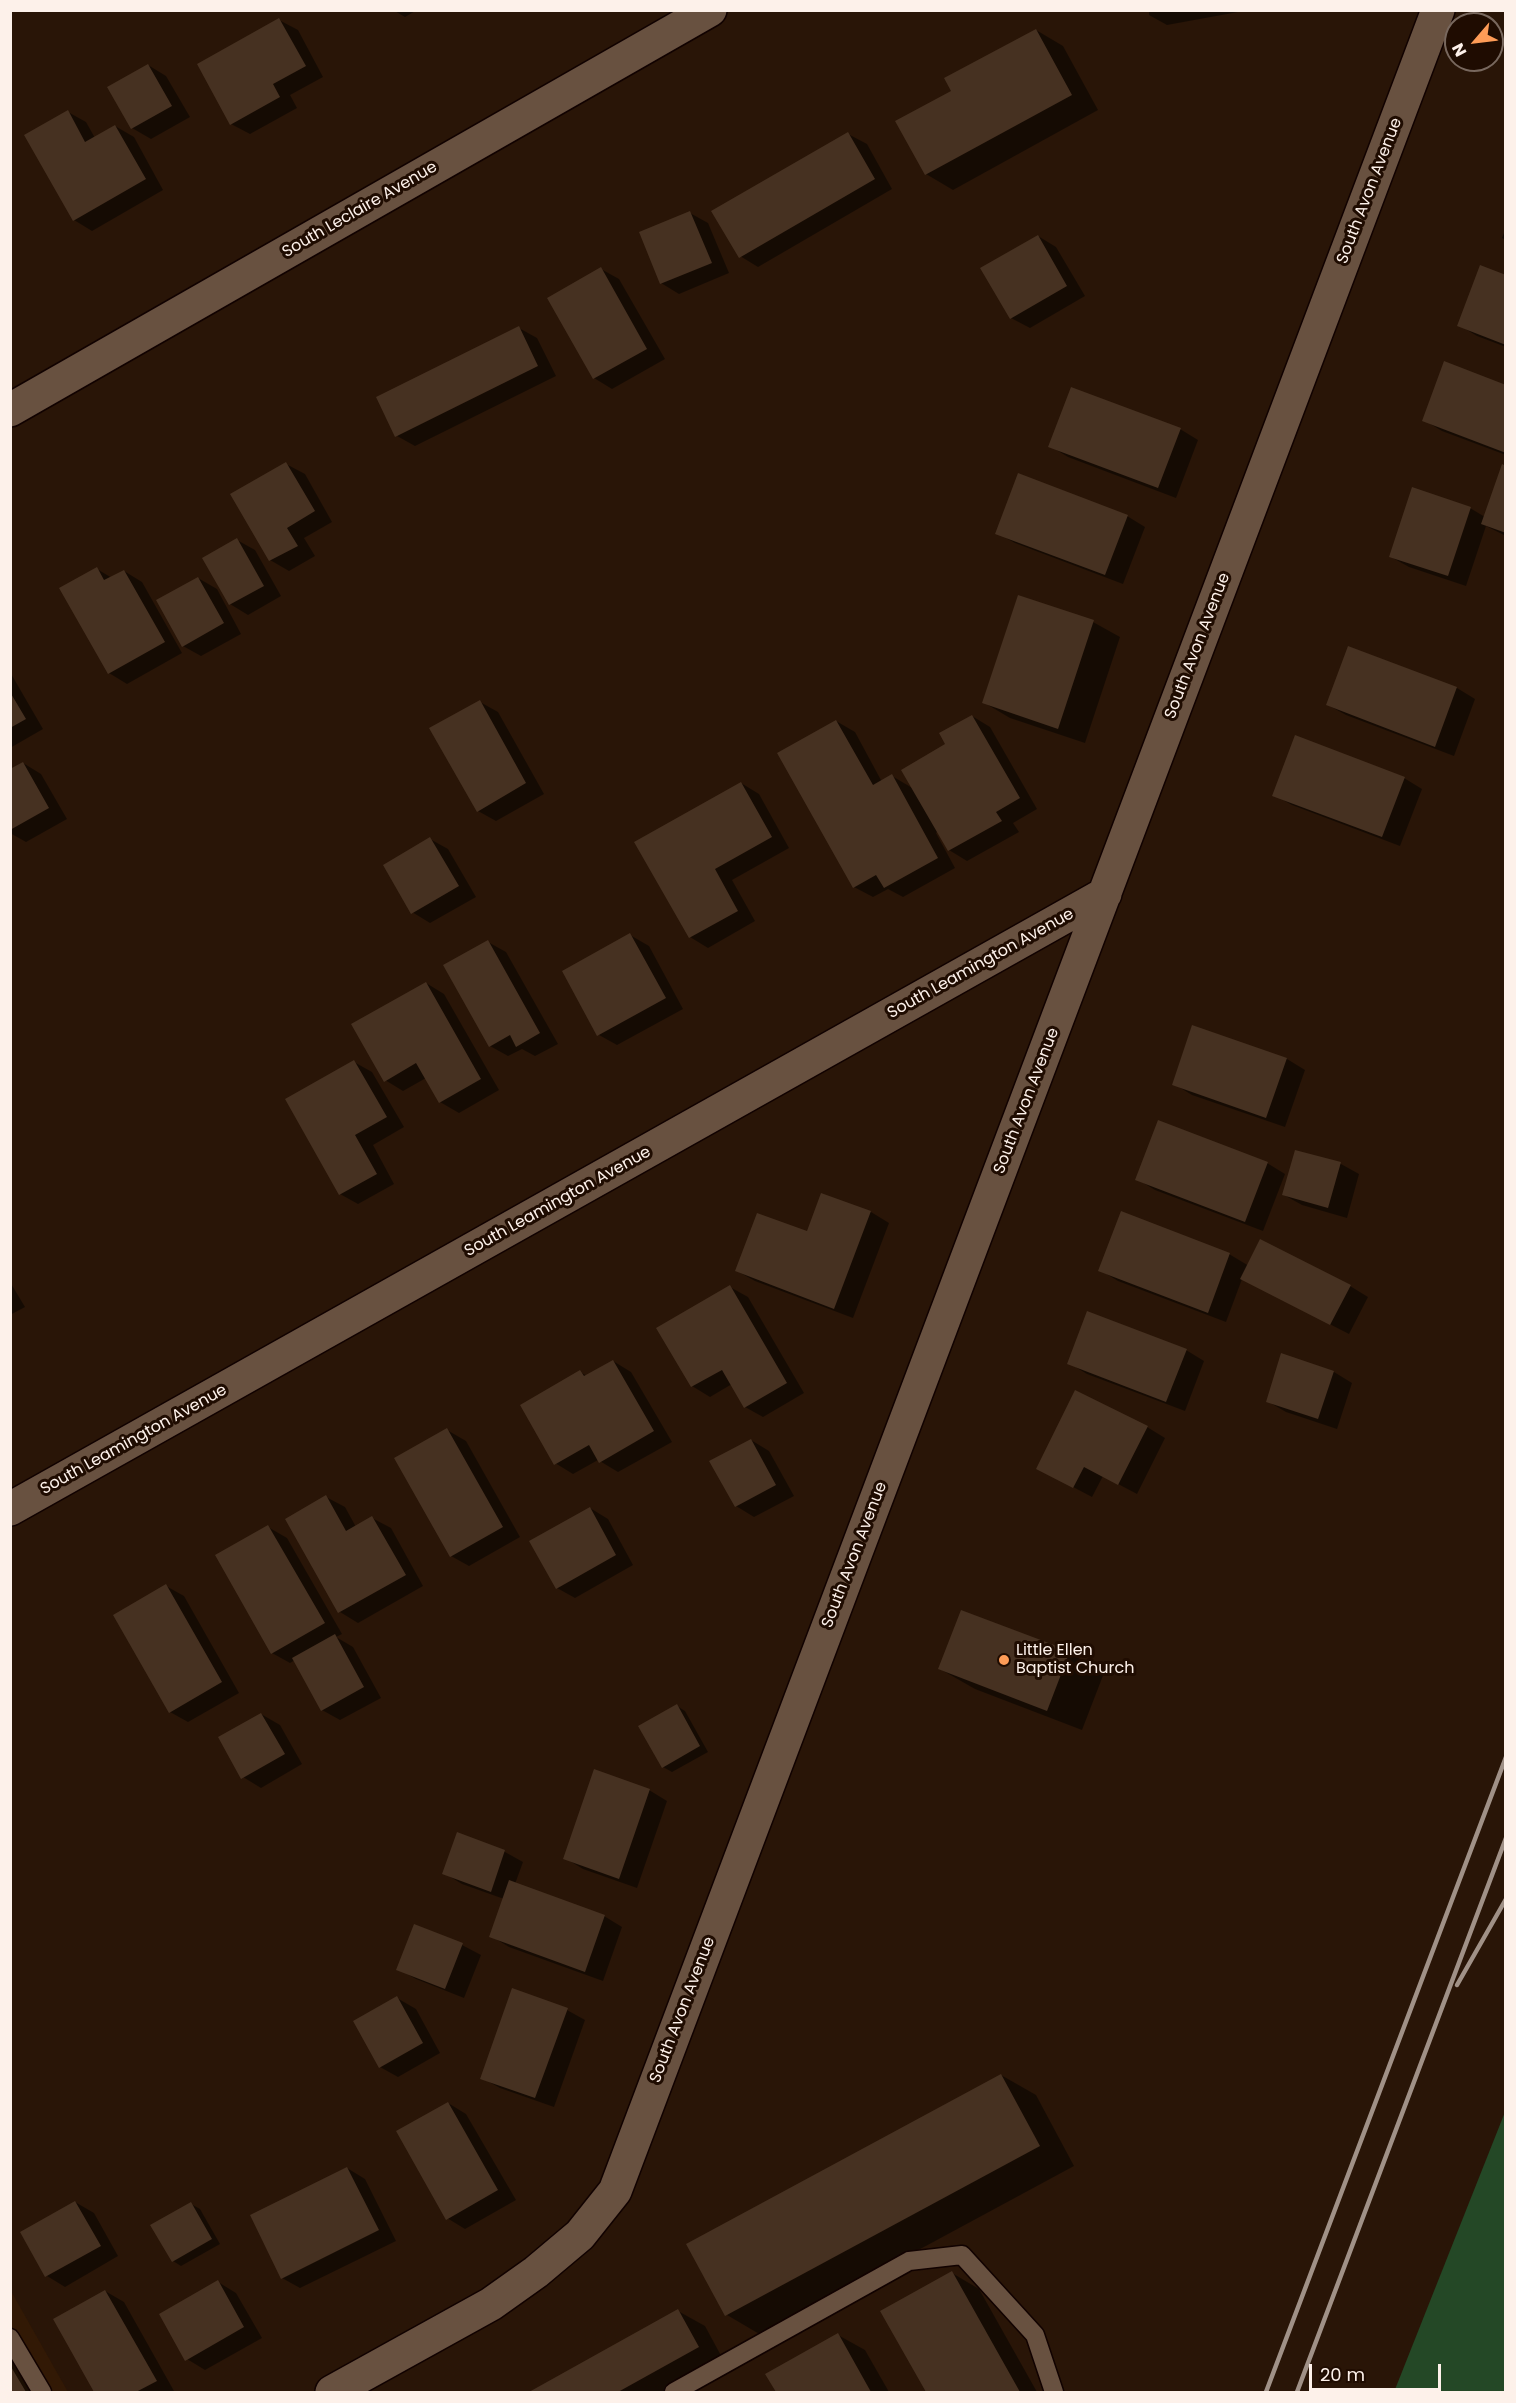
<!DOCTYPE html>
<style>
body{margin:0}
#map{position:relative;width:1516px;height:2403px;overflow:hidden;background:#291507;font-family:Poppins,sans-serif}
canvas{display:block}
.frame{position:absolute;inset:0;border:12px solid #fdf1ea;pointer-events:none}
.north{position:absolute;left:1444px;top:12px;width:60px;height:60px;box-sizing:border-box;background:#1f0c01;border:2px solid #78685e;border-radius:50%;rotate:242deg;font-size:16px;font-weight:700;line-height:24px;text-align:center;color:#fdf1ea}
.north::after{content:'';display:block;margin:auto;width:21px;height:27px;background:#fe9c57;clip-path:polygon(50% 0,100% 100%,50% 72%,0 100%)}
.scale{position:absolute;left:1309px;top:2364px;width:132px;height:27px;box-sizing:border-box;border:3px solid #fdf1ea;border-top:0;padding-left:8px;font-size:18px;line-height:21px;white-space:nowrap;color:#fdf1ea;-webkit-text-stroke:4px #1f0c01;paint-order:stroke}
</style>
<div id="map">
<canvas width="1516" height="2403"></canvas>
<div class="frame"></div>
<div class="north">N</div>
<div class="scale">20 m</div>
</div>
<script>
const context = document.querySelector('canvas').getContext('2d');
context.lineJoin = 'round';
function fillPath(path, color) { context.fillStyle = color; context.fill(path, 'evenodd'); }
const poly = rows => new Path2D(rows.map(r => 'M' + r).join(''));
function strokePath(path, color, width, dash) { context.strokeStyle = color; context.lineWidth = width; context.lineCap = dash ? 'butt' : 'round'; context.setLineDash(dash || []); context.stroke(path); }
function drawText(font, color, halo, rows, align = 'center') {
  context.font = font + ' Poppins,sans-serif'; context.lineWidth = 6; context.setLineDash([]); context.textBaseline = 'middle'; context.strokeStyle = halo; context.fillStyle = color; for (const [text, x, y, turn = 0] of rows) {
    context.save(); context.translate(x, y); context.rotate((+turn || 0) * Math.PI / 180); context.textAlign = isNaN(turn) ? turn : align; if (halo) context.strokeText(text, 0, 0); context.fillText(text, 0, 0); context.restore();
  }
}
fillPath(poly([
 [11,2291,68,2392,11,2392]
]), '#321905');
fillPath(poly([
 [1505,2112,1505,2392,1394,2392]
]), '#244826');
fillPath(poly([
 [393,10,417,10,405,17],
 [1149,10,1249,10,1167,25,1149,15],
 [279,20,298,30,323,77,290,95,297,108,250,134,231,124],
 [1036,30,1063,46,1098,110,953,190,926,174,953,92],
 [148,65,166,76,190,117,151,139,132,128,109,88],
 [68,112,86,122,95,138,115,126,134,137,163,190,92,231,74,220],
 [848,134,867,144,892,189,758,267,740,256],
 [690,213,708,223,729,273,679,294,661,283],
 [1506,228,1506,240,1502,238],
 [1038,236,1056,247,1085,296,1030,328,1011,318],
 [601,269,619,279,665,359,612,389,594,378],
 [1506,277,1506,347,1477,336,1459,325],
 [519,328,537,338,556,376,415,446,397,436],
 [1506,386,1506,455,1442,431,1424,420],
 [1180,429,1198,440,1176,498,1068,457,1050,446],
 [286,464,305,474,332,522,304,538,315,556,289,571,270,560,232,494],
 [1506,467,1506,536,1486,526,1466,586,1409,567,1391,557,1470,508,1485,517],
 [1127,516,1145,527,1123,584,1015,543,997,533],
 [237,540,255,550,281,596,248,615,230,604],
 [97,569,112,578,124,571,142,582,182,653,127,684,109,673],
 [198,578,217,589,241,634,201,656,183,646],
 [1093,622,1120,637,1085,743,1010,718,983,702],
 [1349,647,1457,688,1475,699,1454,756,1346,715,1328,705],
 [10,672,43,729,10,748],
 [480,702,498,712,544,794,496,821,478,811],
 [972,716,990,727,1037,809,1013,823,1019,832,967,861,949,850,938,831,936,833,955,868,903,897,888,889,873,897,854,887,836,721,855,732,882,782,892,776,914,789],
 [23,763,41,774,67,819,26,842,10,833,10,770],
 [1404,778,1422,789,1400,846,1292,805,1274,795],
 [741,783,759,794,789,848,732,880,755,921,708,948,690,937],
 [430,839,448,849,476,897,430,923,412,912],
 [630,935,649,946,683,1009,617,1045,599,1035],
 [488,942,506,952,558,1044,535,1056,522,1049,508,1056,490,1046],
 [426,983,444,994,499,1090,459,1113,440,1102,426,1078,403,1091,385,1080],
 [1193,1027,1287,1059,1305,1070,1285,1127,1192,1095,1174,1084],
 [354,1062,372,1072,404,1127,373,1145,394,1184,358,1204,340,1194],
 [1296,1151,1341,1164,1359,1174,1347,1218,1302,1205,1284,1195],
 [1267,1163,1285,1174,1263,1231,1155,1190,1137,1179],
 [822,1194,871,1212,889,1223,853,1318,755,1281,737,1271,808,1233],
 [1229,1254,1249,1266,1350,1286,1368,1297,1349,1334,1242,1279,1226,1322,1118,1281,1100,1270],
 [10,1282,25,1307,10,1315],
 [730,1287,748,1297,804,1393,763,1417,745,1407,732,1384,710,1397,692,1386],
 [1186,1350,1204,1361,1185,1411,1087,1374,1069,1363],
 [1282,1355,1334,1372,1352,1383,1337,1429,1286,1412,1267,1401],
 [613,1361,631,1372,672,1442,618,1472,598,1460,573,1474,555,1463,580,1372,587,1376],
 [1147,1427,1165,1438,1137,1494,1103,1476,1092,1497,1056,1478],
 [447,1430,466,1441,520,1537,469,1566,451,1556],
 [751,1440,769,1451,794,1496,754,1517,736,1506],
 [326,1497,345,1507,356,1527,372,1518,391,1528,423,1586,358,1623,340,1612,287,1519],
 [590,1508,608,1519,633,1565,575,1598,557,1588],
 [268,1527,287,1538,342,1634,336,1637,353,1647,381,1698,340,1720,322,1710,295,1660,290,1663,272,1653],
 [166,1586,184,1596,239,1693,188,1722,170,1712],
 [962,1611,1070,1653,1104,1673,1082,1730,975,1689,940,1669],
 [677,1706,685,1711,708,1752,672,1772,663,1767],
 [261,1714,280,1725,302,1764,261,1788,243,1777],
 [649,1790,667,1801,637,1888,583,1869,565,1858],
 [458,1834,505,1852,523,1862,515,1884,604,1916,622,1927,603,1981,509,1947,491,1936,504,1899,462,1884,444,1873],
 [415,1926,462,1945,481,1955,464,1998,416,1979,398,1969],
 [397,1998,416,2009,440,2053,398,2077,380,2067],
 [567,2010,585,2020,554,2107,500,2088,482,2078],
 [1001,2075,1036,2095,1074,2166,761,2335,727,2315],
 [448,2103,466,2114,516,2200,465,2229,447,2218],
 [347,2168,365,2179,396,2241,300,2288,282,2278],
 [75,2202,94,2213,118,2256,65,2287,47,2276],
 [191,2204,200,2209,220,2244,181,2266,173,2261],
 [952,2273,979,2289,1037,2392,927,2392,882,2312],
 [218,2282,236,2293,262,2338,205,2370,187,2359],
 [105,2291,124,2302,174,2391,96,2392,55,2320],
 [678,2311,705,2326,725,2363,672,2392,532,2392],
 [10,2325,48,2392,10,2392],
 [838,2335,865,2350,889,2392,777,2392,767,2374]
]), '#0007');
fillPath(poly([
 [279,18,306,66,273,84,280,97,230,125,197,64],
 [1036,29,1072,95,925,175,895,121,951,91,944,78],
 [148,64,172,106,131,129,107,87],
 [68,110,85,142,115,125,146,179,73,221,24,135],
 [848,132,875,179,739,258,711,211],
 [690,211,712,263,660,284,639,232],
 [1038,235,1067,286,1010,319,980,268],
 [1480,265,1506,275,1506,345,1457,326],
 [601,267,647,349,593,379,547,298],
 [519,326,538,366,395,437,376,397],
 [1444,361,1506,385,1506,453,1422,421],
 [1071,387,1181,428,1158,488,1048,447],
 [286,462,315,511,287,528,298,546,269,561,230,494],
 [1502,464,1506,466,1506,533,1481,524],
 [1018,473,1128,515,1105,575,995,534],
 [1412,487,1471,507,1448,576,1389,557],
 [237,538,264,586,229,605,202,558],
 [97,567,104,580,124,570,165,642,108,674,59,588],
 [198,577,224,623,182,647,156,600],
 [1018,595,1094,620,1058,729,982,703],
 [1348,646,1457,687,1435,747,1326,705],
 [10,692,26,719,10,728],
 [480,700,526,783,477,812,429,728],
 [972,715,1020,798,996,812,1002,821,948,851,901,770,945,744,939,733],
 [836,720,873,785,892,774,938,858,884,888,876,875,853,888,777,753],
 [1295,735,1405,777,1382,837,1272,796],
 [23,762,49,808,10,830,10,769],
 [741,782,772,837,715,869,738,911,689,938,634,842],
 [430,837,459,886,411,914,383,865],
 [630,933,666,998,597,1036,562,971],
 [488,940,540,1033,516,1047,510,1035,489,1047,443,965],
 [426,982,481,1079,439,1103,416,1063,384,1082,351,1024],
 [1192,1025,1287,1058,1266,1118,1172,1085],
 [354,1060,387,1117,355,1135,377,1174,339,1195,285,1099],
 [1158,1120,1268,1162,1245,1222,1135,1180],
 [1295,1150,1341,1162,1328,1208,1282,1195],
 [821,1193,871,1211,834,1309,735,1271,757,1213,807,1231],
 [1121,1211,1230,1253,1208,1313,1098,1271],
 [1260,1239,1351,1285,1330,1325,1240,1279],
 [730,1285,787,1383,744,1408,722,1370,691,1387,656,1328],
 [1087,1311,1187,1349,1166,1402,1067,1364],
 [1281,1353,1334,1371,1318,1419,1266,1402],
 [613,1360,654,1431,599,1463,589,1445,554,1465,520,1405,580,1370,584,1376],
 [1075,1390,1148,1426,1118,1485,1084,1467,1073,1488,1036,1469],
 [447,1428,503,1527,450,1557,394,1458],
 [751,1439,776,1485,735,1507,709,1461],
 [326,1495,346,1531,372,1516,406,1575,338,1613,285,1519],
 [590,1507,616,1555,556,1589,529,1541],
 [268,1525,325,1623,271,1654,215,1555],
 [166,1584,222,1682,169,1713,113,1615],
 [961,1610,1070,1651,1047,1711,938,1669],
 [335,1634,364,1687,321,1711,292,1658],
 [677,1704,700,1746,662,1768,638,1726],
 [261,1713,285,1754,241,1779,218,1737],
 [594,1769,650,1789,619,1879,563,1859],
 [457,1832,505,1850,491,1892,442,1874],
 [509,1880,605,1915,585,1972,489,1937],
 [414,1924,463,1943,445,1989,396,1970],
 [512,1988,568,2008,535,2098,480,2079],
 [397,1996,423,2043,379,2068,353,2021],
 [1001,2074,1040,2146,725,2316,686,2244],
 [448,2102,498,2190,446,2220,396,2131],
 [347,2167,379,2230,281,2279,250,2215],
 [75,2201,101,2246,45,2277,20,2232],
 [191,2202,212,2239,172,2262,150,2225],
 [952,2271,1020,2392,926,2392,880,2311],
 [218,2280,244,2327,185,2361,159,2314],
 [105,2290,157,2381,136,2392,94,2392,53,2319],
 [678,2309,699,2347,618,2392,529,2392],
 [838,2333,871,2392,776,2392,765,2374],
 [10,2365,26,2392,10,2392]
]), '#463121');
const lane = poly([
 [10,2338,42,2392],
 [674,2392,909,2261,962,2255,1035,2335,1054,2392]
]);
const street = poly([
 [10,410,710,10],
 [10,1509,1105,894],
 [332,2392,491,2304,536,2272,580,2235,615,2191,1438,10]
]);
strokePath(lane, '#110200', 21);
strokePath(street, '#110200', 36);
strokePath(lane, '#685140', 18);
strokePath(street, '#685140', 33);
strokePath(poly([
 [1457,1985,1506,1899],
 [1266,2392,1506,1757],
 [1297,2392,1506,1838]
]), '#a09187', 4.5);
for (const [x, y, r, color] of [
 [1004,1660,6,"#fe9c57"]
]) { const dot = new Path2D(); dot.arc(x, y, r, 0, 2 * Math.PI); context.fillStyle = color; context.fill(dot); strokePath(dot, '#1f0c01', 2); }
drawText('16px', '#fdf1ea', '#1f0c01', [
 ["South Avon Avenue",1370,191,-69],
 ["South Leclaire Avenue",360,210,-30],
 ["South Avon Avenue",1198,646,-69],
 ["South Leamington Avenue",981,964,-29],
 ["South Avon Avenue",1027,1101,-69],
 ["South Leamington Avenue",558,1202,-29],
 ["South Leamington Avenue",134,1440,-29],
 ["South Avon Avenue",855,1555,-69],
 ["South Avon Avenue",683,2010,-69]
]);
drawText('16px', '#fdf1ea', '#1f0c01', [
 ["Little Ellen",1016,1651],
 ["Baptist Church",1016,1669]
], 'left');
</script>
